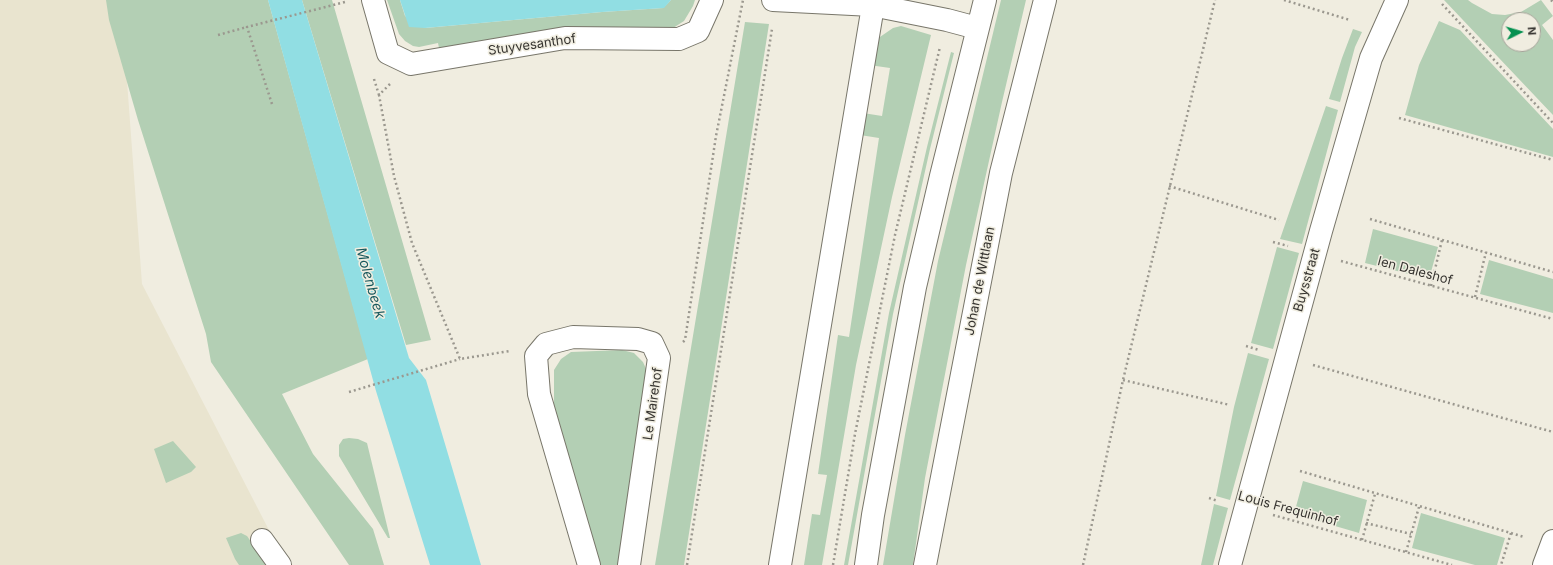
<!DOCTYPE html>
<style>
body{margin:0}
#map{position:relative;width:1553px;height:565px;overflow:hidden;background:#f0ede0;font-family:Inter,sans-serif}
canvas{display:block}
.north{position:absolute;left:1501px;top:12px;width:40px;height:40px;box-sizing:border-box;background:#f0ede0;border:1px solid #a6a39a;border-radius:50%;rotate:85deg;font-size:11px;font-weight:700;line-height:16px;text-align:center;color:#373531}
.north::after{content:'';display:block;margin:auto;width:14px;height:18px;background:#059150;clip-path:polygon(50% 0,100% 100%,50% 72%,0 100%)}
</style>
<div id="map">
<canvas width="1553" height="565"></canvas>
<div class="north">N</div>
</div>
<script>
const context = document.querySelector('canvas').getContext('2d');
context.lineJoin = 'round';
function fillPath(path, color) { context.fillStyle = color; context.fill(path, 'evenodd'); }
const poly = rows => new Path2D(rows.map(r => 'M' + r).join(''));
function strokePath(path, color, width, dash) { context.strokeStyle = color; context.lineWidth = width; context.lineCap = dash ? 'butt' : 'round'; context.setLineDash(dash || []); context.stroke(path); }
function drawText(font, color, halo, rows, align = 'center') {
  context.font = font + ' Inter,sans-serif'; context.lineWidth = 3; context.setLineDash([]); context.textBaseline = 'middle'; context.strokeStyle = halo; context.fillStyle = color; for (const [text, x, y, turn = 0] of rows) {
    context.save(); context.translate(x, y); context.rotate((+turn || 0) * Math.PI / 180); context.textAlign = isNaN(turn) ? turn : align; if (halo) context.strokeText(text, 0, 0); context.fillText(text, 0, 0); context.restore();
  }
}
fillPath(poly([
 [0,0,121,0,142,284,287,565,0,565]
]), '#e9e4cf');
fillPath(poly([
 [106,0,268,0,368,359,282,394,313,454,373,529,384,565,349,565,211,362,206,334,138,120,109,20],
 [302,0,332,0,431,340,406,345],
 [387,0,400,0,405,16,425,28,602,12,663,8,671,0,695,0,693,6,684,21,670,30,439,48,438,43,419,47,413,46,405,41,399,34],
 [1001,0,1026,0,1002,102,966,265,925,478,913,565,883,565,905,435,938,261],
 [1444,0,1468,0,1472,3,1492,14,1505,15,1521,12,1541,0,1553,16,1542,25,1553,40,1553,115],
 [1509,20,1533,20,1533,44,1509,44],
 [1439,21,1460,30,1553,129,1553,157,1405,115,1419,65],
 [745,22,769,24,684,565,655,565],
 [901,26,931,35,892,197,856,365,822,565,804,565,812,514,820,515,827,475,818,474,838,335,849,337,879,138,860,135,863,113,882,116,890,68,869,65,877,39,893,28],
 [1353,29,1362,32,1355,47,1340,102,1329,99,1342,58],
 [951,52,954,53,930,149,893,314,848,565,844,565,889,313,927,147],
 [1326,106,1338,110,1302,244,1280,239],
 [1373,229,1438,247,1429,279,1365,263],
 [1277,247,1299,253,1273,349,1251,343],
 [1489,260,1553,279,1553,313,1480,294],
 [622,350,634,353,643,362,647,371,622,565,596,565,554,422,554,370,561,359,571,352],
 [1248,353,1269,359,1230,500,1216,496,1234,407],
 [349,438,358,439,367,443,390,538,388,538,339,456,339,445,343,439],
 [173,441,196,467,191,472,166,483,154,449],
 [1303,481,1367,500,1359,533,1294,514],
 [1214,504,1228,508,1213,565,1201,565],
 [1421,513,1505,538,1497,565,1475,565,1412,548],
 [241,533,247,536,267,565,239,565,235,559,226,538]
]), '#b3cfb4');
fillPath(poly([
 [268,0,302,0,409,358,426,380,481,565,430,565,376,391],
 [400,0,671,0,664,8,602,12,425,28,409,27]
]), '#91dee3');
const street = poly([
 [373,0,388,53,411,64,565,38,679,39,698,31,712,0],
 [773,0,872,5,947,20,977,28],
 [262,540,280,565],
 [589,565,539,394,536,356,546,344,573,337,638,339,652,343,659,358,629,565],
 [780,565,874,0],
 [925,565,1001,173,1045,0],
 [1230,565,1321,231,1371,58,1397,0],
 [1544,565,1553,541]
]);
const secondary = poly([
 [866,565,873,515,915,287,941,176,985,0]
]);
strokePath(street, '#78766a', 24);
strokePath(secondary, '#78766a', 24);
strokePath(poly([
 [1284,0,1350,20],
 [1551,0,1553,2],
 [1442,4,1553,123],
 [218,35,247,27],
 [374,79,379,95],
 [390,84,379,95,394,176,412,243,460,359,510,351],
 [272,104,247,27,345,2],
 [1399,118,1553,160],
 [1169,186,1279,220],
 [1370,219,1553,272],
 [1273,242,1288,246],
 [1341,261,1553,319],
 [1431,286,1442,240],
 [1475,297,1486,252],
 [683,342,685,340,716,136,743,0],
 [1246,346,1259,350],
 [1313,365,1553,432],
 [1123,380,1230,405],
 [349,392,460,359],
 [1300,471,1511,533,1501,565],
 [1209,498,1218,501],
 [1273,515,1452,565],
 [1366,523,1411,534],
 [1511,533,1524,537],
 [1362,540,1375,494],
 [1406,552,1419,507],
 [687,565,772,29],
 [833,565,855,434,895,235,940,47],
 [1083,565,1123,380,1215,0]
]), '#9b988f', 2.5, [2, 3]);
strokePath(street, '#fff', 22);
strokePath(secondary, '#fff', 22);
drawText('13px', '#373531', '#f0ede0', [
 ["Stuyvesanthof",532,45,-8],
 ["Ien Daleshof",1415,271,15],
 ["Buysstraat",1307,280,-74],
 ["Johan de Wittlaan",980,281,-79],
 ["Le Mairehof",653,404,-82],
 ["Louis Frequinhof",1288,509,15]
]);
drawText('italic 14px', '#17585c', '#f0ede0', [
 ["Molenbeek",370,283,74]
]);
</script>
